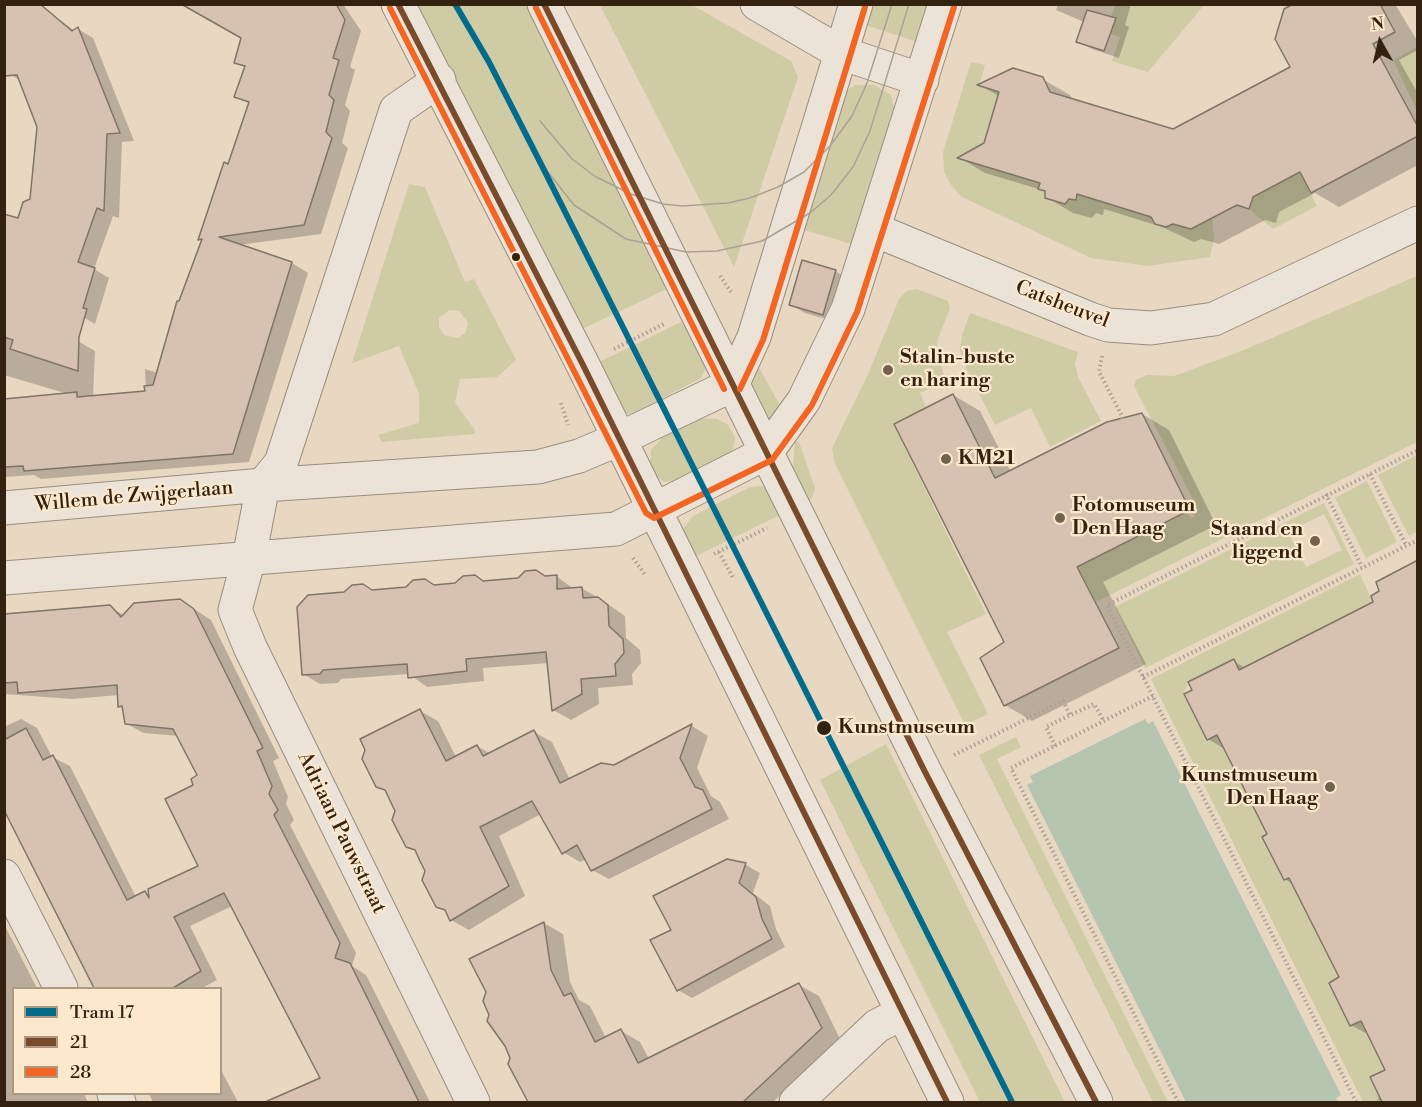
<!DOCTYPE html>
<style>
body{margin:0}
#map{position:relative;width:1422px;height:1107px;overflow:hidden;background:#e9d8c1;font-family:"Libre Bodoni",serif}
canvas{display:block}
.frame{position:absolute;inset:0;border:6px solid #332210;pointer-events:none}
.legend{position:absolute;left:12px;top:987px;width:210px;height:108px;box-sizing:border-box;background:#fce8cc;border:2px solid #ac9981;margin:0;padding:8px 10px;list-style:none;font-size:18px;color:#332210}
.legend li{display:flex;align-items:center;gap:12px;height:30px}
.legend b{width:30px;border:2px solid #ac9981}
.north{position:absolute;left:1350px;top:12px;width:60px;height:60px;-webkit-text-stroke:4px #fce8cc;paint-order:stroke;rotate:352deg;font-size:16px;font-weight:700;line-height:24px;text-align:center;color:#332210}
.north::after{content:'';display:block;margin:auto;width:21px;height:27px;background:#332210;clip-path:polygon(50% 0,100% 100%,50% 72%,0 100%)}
</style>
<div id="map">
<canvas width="1422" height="1107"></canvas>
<div class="frame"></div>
<ul class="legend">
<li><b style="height:8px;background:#006b8b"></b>Tram 17</li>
<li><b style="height:8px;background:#7a4b2a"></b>21</li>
<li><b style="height:8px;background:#f26522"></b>28</li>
</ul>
<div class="north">N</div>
</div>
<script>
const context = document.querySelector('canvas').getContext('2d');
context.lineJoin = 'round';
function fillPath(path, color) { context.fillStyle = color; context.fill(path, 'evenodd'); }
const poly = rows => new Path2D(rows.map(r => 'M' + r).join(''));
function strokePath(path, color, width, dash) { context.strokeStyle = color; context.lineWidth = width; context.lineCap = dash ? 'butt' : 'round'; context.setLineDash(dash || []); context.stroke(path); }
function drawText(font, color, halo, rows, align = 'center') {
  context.font = font + ' "Libre Bodoni",serif'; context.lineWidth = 4.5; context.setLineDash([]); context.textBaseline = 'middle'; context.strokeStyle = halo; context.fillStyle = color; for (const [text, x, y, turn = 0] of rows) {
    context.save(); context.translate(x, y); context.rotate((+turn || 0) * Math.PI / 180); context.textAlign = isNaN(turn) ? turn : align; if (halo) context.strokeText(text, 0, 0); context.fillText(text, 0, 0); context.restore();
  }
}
fillPath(poly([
 [411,5,534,5,671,287,578,331],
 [600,5,692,5,791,61,798,77,734,267],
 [868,5,933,5,921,43,862,24],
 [1115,5,1204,5,1148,72,1112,61,1120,37,1110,34,1116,18,1111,16],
 [1417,47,1417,111,1393,60],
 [971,62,985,65,979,86,999,92,984,143,977,147,974,157,1040,183,1038,189,1045,191,1045,198,1076,200,1077,194,1151,217,1155,224,1166,227,1173,224,1191,229,1212,218,1214,239,1210,257,1148,266,1091,258,962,197,951,185,944,172,943,152],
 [855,85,874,85,891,95,897,119,858,246,801,229,843,94],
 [1300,172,1317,206,1273,229,1249,209,1253,197],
 [409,184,425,187,465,282,474,279,516,360,497,377,460,379,455,403,475,430,474,434,382,442,378,435,419,423,419,394,399,346,352,363],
 [449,310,459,311,468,322,466,332,458,338,444,335,439,327,439,318],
 [1417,276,1417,442,1096,602,1078,567,1187,513,1191,518,1195,516,1193,511,1198,509,1134,386,1136,380,1147,375,1174,376,1239,352],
 [917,289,948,301,950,309,938,338,936,352,944,375,939,384,920,393,926,407,893,423,986,614,947,632,988,714,965,725,835,464,832,448,869,372,899,299,907,291],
 [970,313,1078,352,1075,364,1078,377,1101,421,1050,447,1031,408,995,425,967,370,960,351,962,335],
 [687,319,709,362,701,378,642,409,629,414,613,410,591,366],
 [757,364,783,411,769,425,749,389],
 [700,418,717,419,728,425,735,437,733,449,725,459,677,481,664,482,656,476,650,466,651,450,664,436],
 [795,441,799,442,815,488,812,498,803,503,792,476],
 [1417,455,1417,532,1409,536,1378,475],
 [1367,481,1397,542,1366,558,1335,498],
 [759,486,767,487,784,513,690,559,682,530,693,516,750,487],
 [1324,503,1354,564,1145,668,1115,607],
 [1324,514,1342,550,1306,567,1288,532],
 [1360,574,1373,602,1239,670,1233,660,1188,682,1184,694,1207,740,1217,735,1267,834,1262,837,1283,880,1289,878,1339,977,1329,983,1350,1025,1361,1021,1385,1069,1370,1077,1380,1099,1375,1102,1363,1102,1151,679],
 [1016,737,1021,747,997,759,1168,1102,1153,1102,979,755],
 [886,744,1065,1102,980,1102,820,780]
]), '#cfcba5');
fillPath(poly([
 [1145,719,1148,724,1153,721,1341,1095,1336,1098,1338,1102,1186,1102,1027,785,1033,782,1030,776]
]), '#b5c4af');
fillPath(poly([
 [38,4,75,31,78,29,93,38,134,141,122,142,119,218,113,216,94,269,109,278,95,324,4,271,19,220,31,200,39,126,21,81,10,74],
 [186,4,343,4,361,31,350,67,355,70,345,105,350,111,342,143,348,148,321,234,239,245,292,263,308,273,249,462,41,479,34,475,4,477,4,400,68,394,4,375,4,316,78,341,95,351,93,397,146,392,145,369,158,373,203,241,200,239,229,166,250,104,236,96,246,68,236,62,243,38],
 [1058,4,1131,4,1125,25,1129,27,1119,58,1092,49,1078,41,1084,22,1056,10],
 [1296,4,1395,4,1418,42,1418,50,1399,60,1418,94,1418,165,1339,207,1315,193,1279,212,1276,223,1265,220,1219,244,1201,239,1194,242,1162,227,1104,209,1103,215,1096,213,1092,218,1073,213,1046,197,1046,192,1042,190,985,173,960,158,985,144,1000,97,980,85,1042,79,1070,95,1073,100,1173,131,1292,67],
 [835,271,849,279,837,322,805,313,791,305],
 [953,395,980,411,1011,472,1142,414,1169,430,1216,525,1103,582,1146,664,1032,721,1005,705,1006,643],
 [1418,570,1418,1102,1377,1102,1387,1070,1369,1035,1351,1025,1341,978,1294,885,1285,879,1269,835,1226,750,1208,739,1234,661,1245,668,1375,603],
 [556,576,574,589,581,588,599,598,625,616,626,638,640,650,641,663,632,674,633,685,598,688,599,704,571,720,553,710,549,663,483,668,484,681,427,687,409,674,341,679,338,683,320,684,303,674,374,592],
 [180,600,211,620,279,758,273,761,288,797,286,804,294,820,290,825,356,953,352,966,366,975,430,1102,299,1102,294,1092,322,1079,232,906,190,926,217,980,202,988,96,988,4,807,4,727,21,719,37,728,52,757,70,766,136,897,145,892,150,895,200,867,195,785,199,776,179,736,143,733,126,723,119,695,72,699,4,694,4,615,109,607,124,615],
 [420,711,438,721,456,757,477,746,491,754,534,732,552,742,570,780,614,766,692,726,708,736,697,768,711,796,720,802,729,819,609,879,592,870,586,859,580,862,563,852,541,814,499,836,525,896,469,930,451,920,448,912,437,906,427,871,417,851,407,846,397,810,388,792,377,786],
 [727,860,746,865,760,873,753,893,770,906,776,929,785,947,692,998,678,990,673,931],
 [544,923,563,934,570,982,579,1000,590,1006,606,1038,621,1031,640,1042,649,1059,799,985,819,996,840,1039,773,1102,529,1102,510,1063,512,1058,501,1035,494,1031,489,1021],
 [4,924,37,988,14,988,14,1094,84,1094,88,1102,4,1102],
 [220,1068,238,1102,153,1102,149,1094,220,1094]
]), '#0003');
const building = poly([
 [4,4,40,4,72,31,78,27,120,133,107,134,104,211,97,208,78,262,95,268,83,308,87,309,79,337,78,371,10,349,13,340,4,337,4,214,18,218,23,202,30,199,37,127,17,75,4,76,4,4],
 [181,4,336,4,345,20,333,58,339,60,329,95,334,100,326,132,332,138,304,225,219,237,292,262,233,454,24,471,23,466,4,467,4,399,77,392,77,397,145,391,144,386,153,385,177,301,179,301,202,239,198,240,224,162,228,164,249,102,234,97,245,66,234,63,241,38,181,4],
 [1293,4,1380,4,1395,32,1373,44,1418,127,1418,136,1311,193,1300,172,1253,197,1249,209,1237,205,1191,229,1173,224,1166,227,1155,224,1151,217,1077,194,1076,200,1069,199,1065,204,1045,198,1045,191,1038,189,1040,183,957,158,984,143,999,92,977,85,1013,68,1043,77,1050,92,1173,129,1290,67,1275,39,1284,9,1293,4],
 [1087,10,1116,18,1104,51,1076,42,1087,10],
 [802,260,836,270,823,315,789,305,802,260],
 [953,394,995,478,1107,422,1142,413,1190,510,1077,567,1119,648,1004,706,980,658,1004,642,894,424,953,394],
 [1418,560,1418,1102,1382,1102,1370,1077,1385,1070,1361,1021,1350,1026,1329,983,1339,977,1289,878,1284,880,1262,837,1267,834,1217,735,1207,740,1184,694,1192,690,1188,682,1234,659,1239,670,1373,602,1371,596,1379,591,1376,582,1418,560],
 [536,570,545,576,557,575,557,589,582,587,583,598,598,597,608,605,609,626,623,639,624,653,615,664,616,676,581,679,582,694,552,711,546,652,466,659,467,671,408,678,407,664,323,670,320,674,302,675,297,607,308,595,344,592,352,585,363,584,372,590,406,587,413,580,425,579,434,585,455,583,463,576,475,575,483,581,518,578,525,571,536,570],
 [180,599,194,609,263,748,257,751,272,786,269,794,278,810,274,815,340,943,335,958,350,963,419,1102,265,1102,320,1078,224,893,174,917,201,971,173,988,94,988,4,810,4,740,26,728,43,760,53,755,127,900,145,891,149,898,148,889,198,866,165,799,193,785,191,779,197,775,173,729,125,724,122,706,118,707,117,685,18,693,17,682,4,683,4,614,110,605,121,617,134,603,180,599],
 [420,709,446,761,477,745,483,756,534,730,560,783,601,763,614,765,692,724,680,758,695,787,703,790,712,809,591,871,577,845,562,854,532,801,480,827,509,886,450,921,445,910,436,907,422,880,425,871,420,861,415,850,406,847,392,820,395,811,385,790,376,787,362,759,365,750,360,739,420,709],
 [727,859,746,863,739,883,756,897,762,919,772,939,677,991,650,940,671,930,653,896,727,859],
 [544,922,551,970,564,996,571,993,595,1042,621,1029,638,1063,799,983,822,1028,743,1102,528,1102,508,1064,510,1058,505,1046,487,1021,489,1015,483,1001,486,992,469,959,544,922]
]);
fillPath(building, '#d7c2b1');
strokePath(building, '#7f7466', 1.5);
const minor = poly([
 [398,4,583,365,947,1102],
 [544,4,924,770,1096,1102],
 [757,4,841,53,922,80],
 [439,80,396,110,281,463,263,485,249,558,235,610,250,647,473,1102],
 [875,230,1090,319,1108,325,1151,328,1214,319,1418,223],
 [4,508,263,485,538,467,579,456,619,439,732,385,754,337,856,4],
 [4,578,616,529,766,453,804,400,848,309,945,4],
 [4,876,61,988],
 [114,1094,119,1102],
 [796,1102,877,1026,902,1013]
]);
strokePath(minor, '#988d7e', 35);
strokePath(poly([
 [720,276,731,292],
 [614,349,666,323],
 [1102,356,1099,372,1123,418],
 [561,403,568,425],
 [1370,474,1406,545],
 [1326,494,1362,567],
 [719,552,733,578],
 [714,554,767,528],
 [633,558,646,576],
 [1143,677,1418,540],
 [1153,696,1011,768,1178,1102],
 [1055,746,1046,727,1058,721,1094,704,1104,721],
 [954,755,1063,701,1070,715],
 [1356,1102,1107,605,1418,450]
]), '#a9a196', 4, [1.5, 3]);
strokePath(minor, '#ece3d8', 33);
strokePath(poly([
 [540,121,572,159,596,177,631,194,663,204,682,206,728,203,750,198,778,187,804,172,830,146,852,116,867,83,892,4],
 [540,162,574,205,626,239,686,252,717,251,762,241,810,213,831,195,853,167,870,131,909,4]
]), '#a9a196', 1.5);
strokePath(poly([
 [398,4,583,365,947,1102],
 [544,4,924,770,1096,1102]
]), '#7a4b2a', 6);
strokePath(poly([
 [390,8,646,513,654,518,772,460,812,405,857,312,954,7],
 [536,8,724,389],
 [740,389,763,340,865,7]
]), '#f26522', 6);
strokePath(poly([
 [455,4,489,62,540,162,1012,1102]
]), '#006b8b', 6);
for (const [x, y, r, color] of [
 [516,257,5,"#332210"],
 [888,370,6,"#73624e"],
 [946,459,6,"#73624e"],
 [1060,518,6,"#73624e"],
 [1315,541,6,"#73624e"],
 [824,728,8,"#332210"],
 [1330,787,6,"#73624e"]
]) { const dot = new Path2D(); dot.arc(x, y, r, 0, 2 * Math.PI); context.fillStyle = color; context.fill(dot); strokePath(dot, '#fce8cc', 2); }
drawText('20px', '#332210', '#fce8cc', [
 ["Catsheuvel",1062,305,21],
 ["Willem de Zwijgerlaan",134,497,-5],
 ["Adriaan Pauwstraat",341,833,64]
]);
drawText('bold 20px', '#332210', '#fce8cc', [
 ["Stalin-buste",900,358],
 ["en haring",900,381],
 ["KM21",958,459],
 ["Fotomuseum",1072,506],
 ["Den Haag",1072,529],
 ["Staand en",1303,530,"right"],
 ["liggend",1303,553,"right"],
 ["Kunstmuseum",1318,776,"right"],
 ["Den Haag",1318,799,"right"]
], 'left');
drawText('bold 20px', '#332210', '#fce8cc', [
 ["Kunstmuseum",838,728]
], 'left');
</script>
